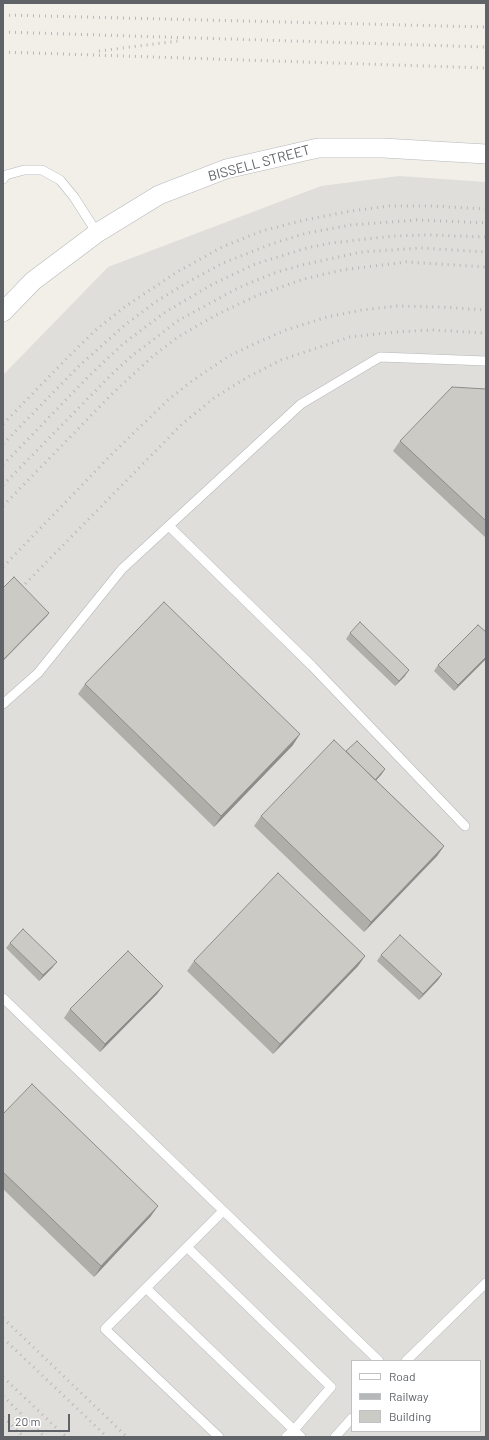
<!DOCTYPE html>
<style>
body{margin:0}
#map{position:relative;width:489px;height:1440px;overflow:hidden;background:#f1efe8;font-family:Barlow,sans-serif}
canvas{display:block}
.frame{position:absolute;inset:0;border:4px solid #5f6368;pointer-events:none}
.legend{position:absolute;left:351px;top:1360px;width:130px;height:72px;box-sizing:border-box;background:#fff;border:1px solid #bfc1c3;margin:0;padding:5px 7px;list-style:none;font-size:12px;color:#5f6368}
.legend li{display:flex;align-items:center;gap:8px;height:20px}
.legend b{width:20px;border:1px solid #bfc1c3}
.scale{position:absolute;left:8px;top:1414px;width:62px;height:18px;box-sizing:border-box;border:2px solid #5f6368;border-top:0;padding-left:5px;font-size:12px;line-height:14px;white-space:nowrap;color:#5f6368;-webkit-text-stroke:3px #fff;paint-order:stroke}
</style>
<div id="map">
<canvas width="489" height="1440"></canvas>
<div class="frame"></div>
<ul class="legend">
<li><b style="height:5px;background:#fff"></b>Road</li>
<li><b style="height:5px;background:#b6b7b8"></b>Railway</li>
<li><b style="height:11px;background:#cccac5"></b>Building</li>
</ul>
<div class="scale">20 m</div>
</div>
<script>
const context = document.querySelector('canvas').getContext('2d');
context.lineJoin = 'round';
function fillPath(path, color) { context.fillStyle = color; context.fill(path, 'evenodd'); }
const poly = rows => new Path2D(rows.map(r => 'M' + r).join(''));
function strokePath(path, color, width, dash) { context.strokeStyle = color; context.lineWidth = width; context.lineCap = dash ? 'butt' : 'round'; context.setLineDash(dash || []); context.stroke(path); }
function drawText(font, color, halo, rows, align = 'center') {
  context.font = font + ' Barlow,sans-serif'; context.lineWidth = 3; context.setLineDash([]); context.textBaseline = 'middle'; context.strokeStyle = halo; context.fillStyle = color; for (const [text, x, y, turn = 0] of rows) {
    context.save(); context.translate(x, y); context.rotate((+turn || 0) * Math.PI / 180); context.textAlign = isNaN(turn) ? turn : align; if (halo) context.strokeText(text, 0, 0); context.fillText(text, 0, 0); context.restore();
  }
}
fillPath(poly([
 [399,176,486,182,486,1437,3,1437,3,375,108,267,321,186],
 [352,1361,480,1361,480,1431,352,1431]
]), '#e0deda');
const service = poly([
 [3,179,6,175,24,170,42,170,60,180,74,197,97,233],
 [169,526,312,666,465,826],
 [3,704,38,673,122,569,301,404,380,357,486,361],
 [3,998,379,1361],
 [146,1288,294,1430,331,1387,187,1247],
 [406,1361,486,1283],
 [219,1437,105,1329,223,1211],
 [286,1437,294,1430,301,1437],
 [335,1437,352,1418]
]);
const minor = poly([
 [3,312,33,281,97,233,159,195,226,169,318,148,383,148,486,154]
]);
strokePath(service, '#b5b8bc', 10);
strokePath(minor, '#b5b8bc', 20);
strokePath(service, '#fff', 9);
strokePath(minor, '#fff', 19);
strokePath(poly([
 [3,15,486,27],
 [3,32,486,47],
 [99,51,178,41],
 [3,52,486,68],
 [3,424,75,350,98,328,126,306,177,272,222,247,262,231,304,220,351,211,389,206,433,206,486,209],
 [3,444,79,366,126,324,157,301,188,282,223,263,274,243,307,233,351,225,417,220,486,223],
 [3,465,87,378,124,343,167,311,213,284,255,264,307,248,331,243,393,236,428,235,486,237],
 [3,485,113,373,133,355,179,320,240,287,277,272,302,265,361,252,421,248,486,252],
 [3,506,113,393,153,356,178,337,216,315,258,295,304,279,342,270,406,262,486,267],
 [3,567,112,454,169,399,192,381,229,356,254,344,286,330,327,317,362,310,397,306,441,307,486,310],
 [21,588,182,424,214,398,246,378,281,360,350,337,395,332,432,330,486,333],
 [3,1318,127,1437],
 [3,1338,107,1437],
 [3,1377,66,1437],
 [3,1396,45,1437],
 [3,1417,24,1437]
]), '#b6b7b8', 3, [1, 5]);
fillPath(poly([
 [486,389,486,538,393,451,400,441],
 [486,632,486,659,454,691,434,671,438,665],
 [350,633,405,676,395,686,346,639],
 [85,684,293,745,214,827,78,694],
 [346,751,385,769,381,775,376,780,444,846,437,856,364,932,254,826,261,816],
 [10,943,57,962,52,968,39,981,6,948],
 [381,955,442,974,438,980,419,1000,377,961],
 [365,956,358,966,273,1054,187,971,194,961],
 [163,986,157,994,100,1052,64,1018,70,1009],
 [3,1114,151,1216,94,1277,3,1189]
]), '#afaea9');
fillPath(poly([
 [49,613,47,616,3,661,3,660],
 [486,657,486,659,454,691,458,685],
 [409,670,405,676,395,686,399,681],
 [300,734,293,745,214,827,221,816],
 [385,769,381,775,371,786,375,780],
 [444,846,437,856,364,932,371,922],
 [365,956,358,966,273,1054,280,1044],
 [57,962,52,968,39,981,43,975],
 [442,974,438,980,419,1000,423,994],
 [163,986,157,994,100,1052,105,1044],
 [158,1206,151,1216,94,1277,101,1266]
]), '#8f8d8a');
const building = poly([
 [452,387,486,389,486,521,400,441,452,387],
 [14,577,49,613,3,660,3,588,14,577],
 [164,602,300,734,221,816,85,684,164,602],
 [360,622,409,670,399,681,350,633,360,622],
 [478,625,486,632,486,657,458,685,438,665,478,625],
 [334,740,444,846,371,922,261,816,334,740],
 [357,741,385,769,375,780,346,751,357,741],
 [278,873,365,956,280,1044,194,961,278,873],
 [23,929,57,962,43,975,10,943,23,929],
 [400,935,442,974,423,994,381,955,400,935],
 [128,951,163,986,105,1044,70,1009,128,951],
 [32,1084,158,1206,101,1266,3,1172,3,1114,32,1084]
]);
fillPath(building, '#cccac5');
strokePath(building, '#8f8d8a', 1);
drawText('14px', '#5f6368', '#fff', [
 ["BISSELL STREET",259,163,-15]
]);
</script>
